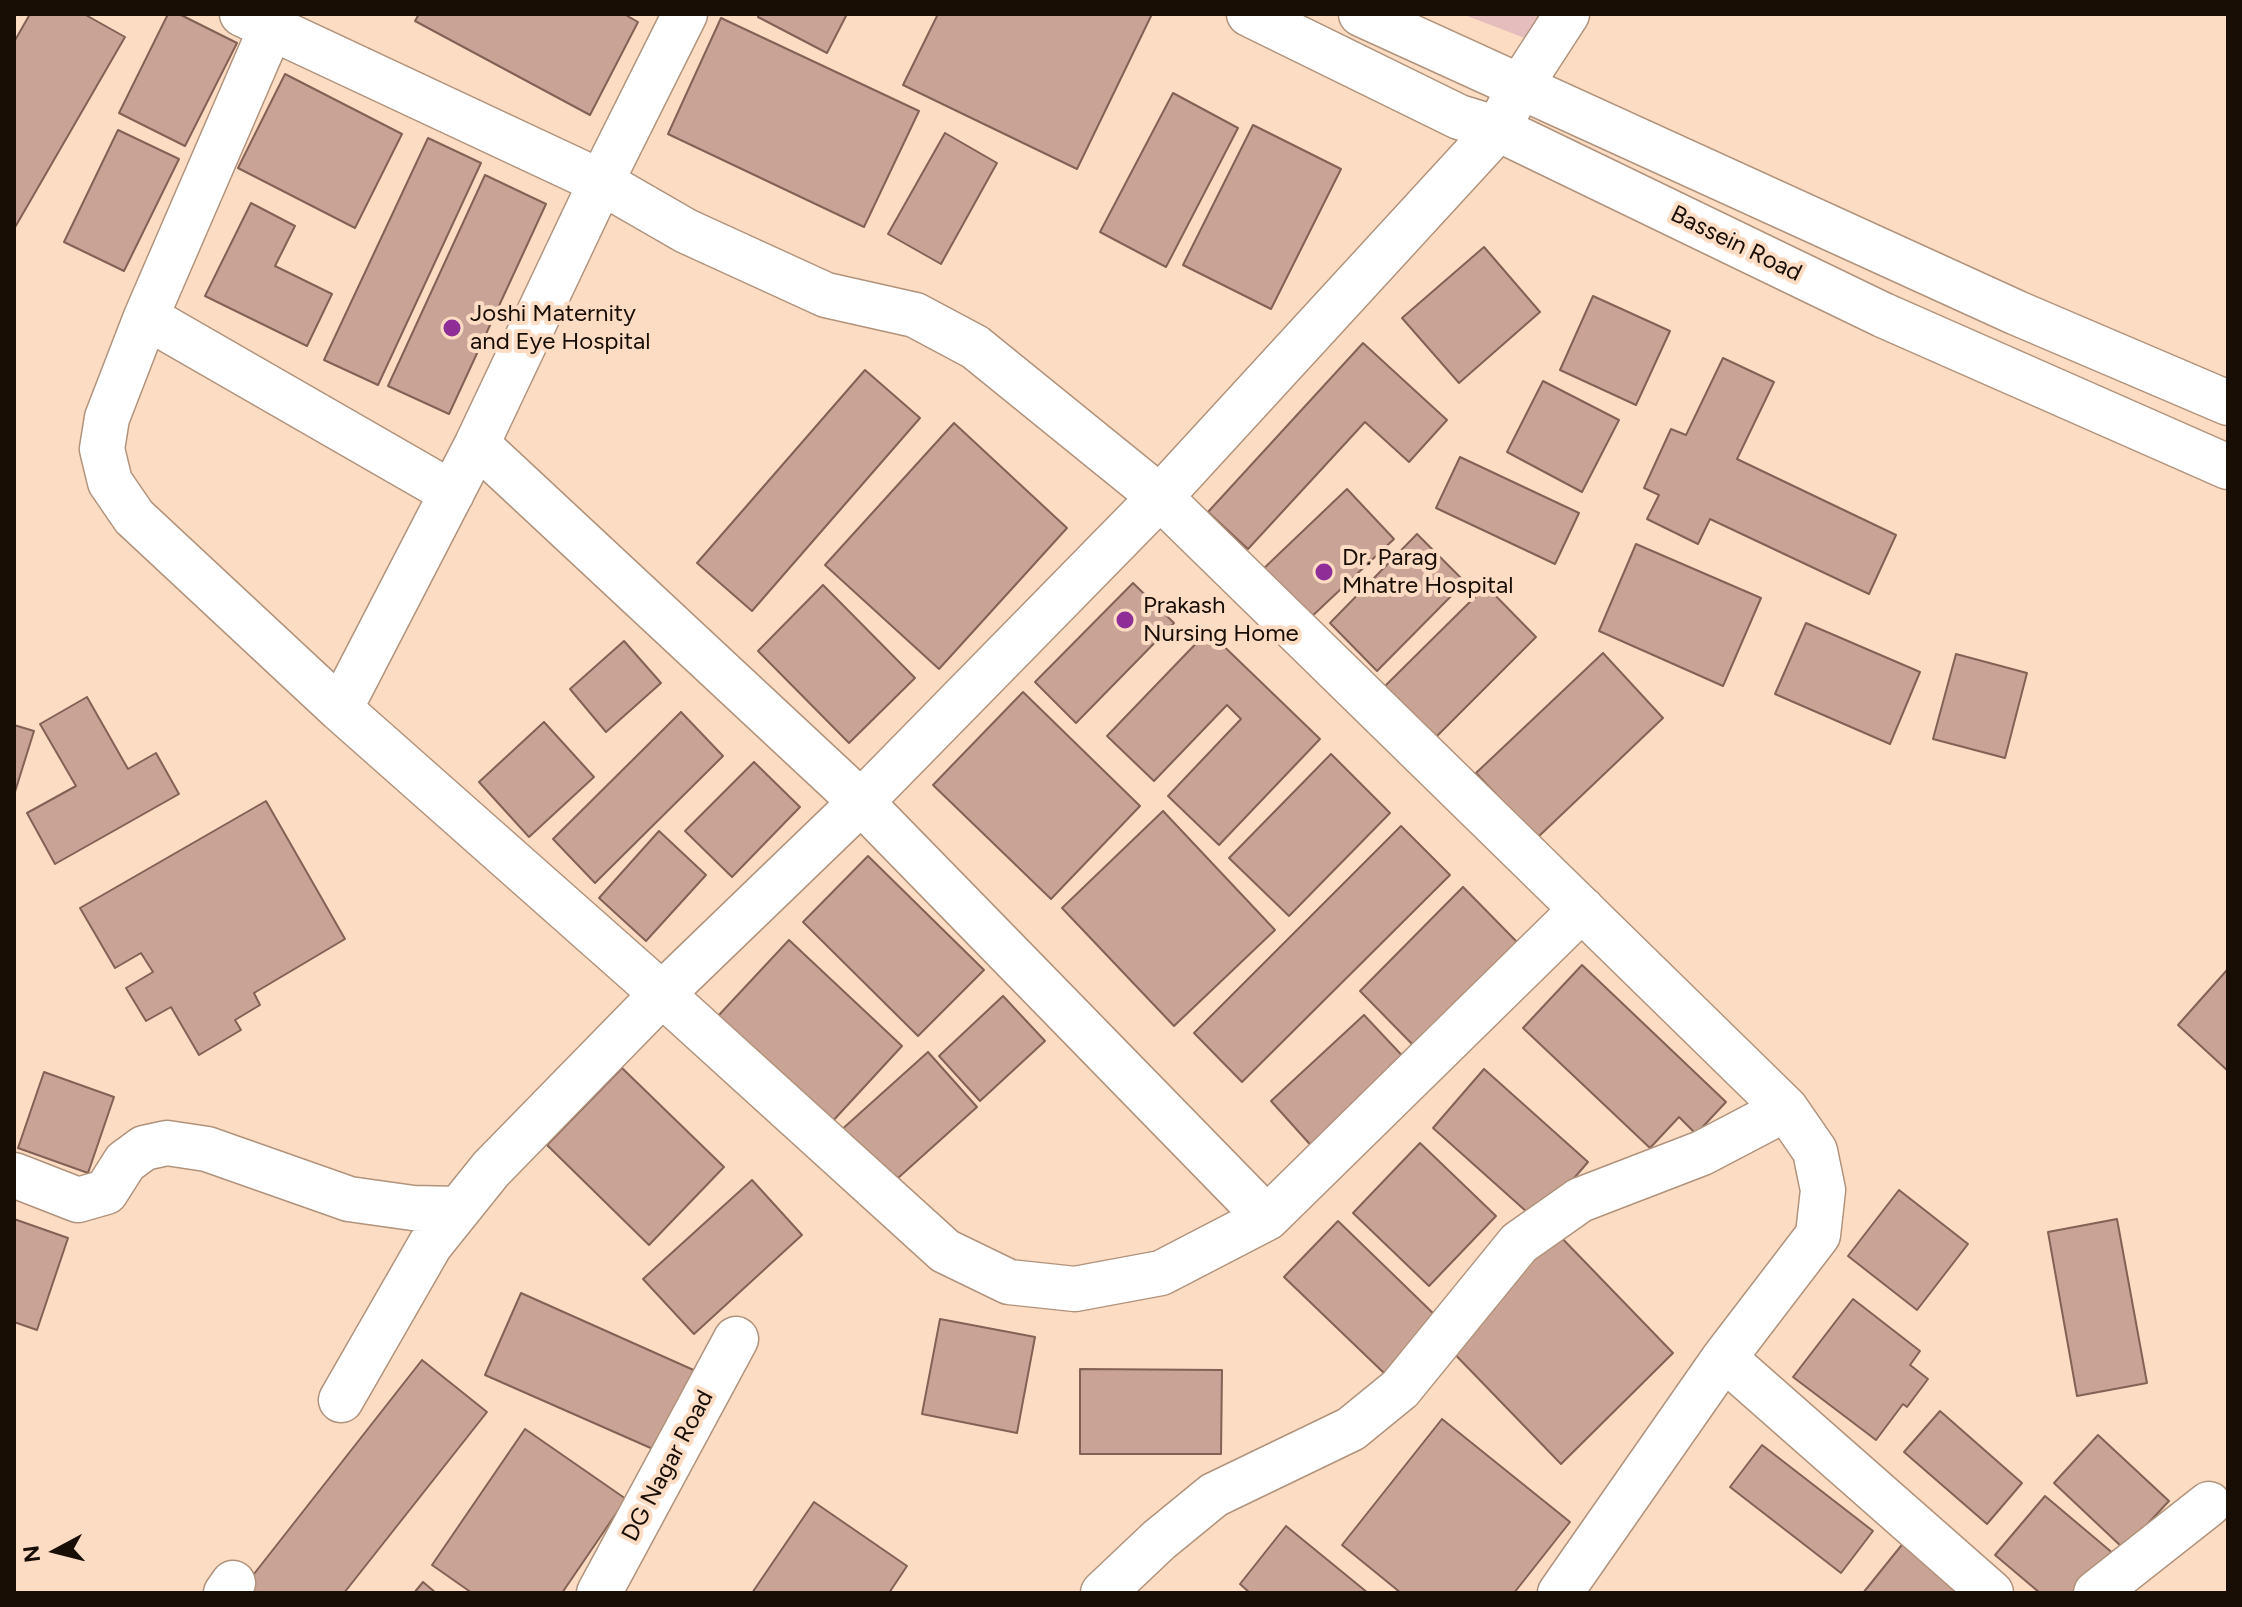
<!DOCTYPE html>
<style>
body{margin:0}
#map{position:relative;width:2242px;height:1607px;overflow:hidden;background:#fddcc4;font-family:Figtree,sans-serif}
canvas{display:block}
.frame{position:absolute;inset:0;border:16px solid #190e06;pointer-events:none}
.north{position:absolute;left:16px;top:1511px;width:80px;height:80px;-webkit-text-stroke:6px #fddcc4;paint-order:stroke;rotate:263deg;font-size:22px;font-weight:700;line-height:32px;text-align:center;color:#190e06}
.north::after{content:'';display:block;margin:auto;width:28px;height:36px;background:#190e06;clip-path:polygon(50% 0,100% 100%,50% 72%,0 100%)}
</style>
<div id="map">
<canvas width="2242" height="1607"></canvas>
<div class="frame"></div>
<div class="north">N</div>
</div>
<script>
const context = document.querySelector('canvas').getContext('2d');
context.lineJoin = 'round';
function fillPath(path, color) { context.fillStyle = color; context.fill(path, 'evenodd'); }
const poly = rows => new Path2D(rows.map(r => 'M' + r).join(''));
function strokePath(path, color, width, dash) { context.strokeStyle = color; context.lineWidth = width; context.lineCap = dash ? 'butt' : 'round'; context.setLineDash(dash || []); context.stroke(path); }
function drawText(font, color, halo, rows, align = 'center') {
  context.font = font + ' Figtree,sans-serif'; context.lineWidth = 8; context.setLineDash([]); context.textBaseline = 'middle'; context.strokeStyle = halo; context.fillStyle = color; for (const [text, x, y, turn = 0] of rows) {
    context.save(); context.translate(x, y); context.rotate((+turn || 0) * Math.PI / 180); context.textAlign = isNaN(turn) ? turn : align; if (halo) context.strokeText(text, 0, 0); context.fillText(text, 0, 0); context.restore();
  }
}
fillPath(poly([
 [1462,14,1556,14,1530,40]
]), '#e5bdbc');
const building = poly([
 [30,14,84,14,125,37,14,229,14,42,30,14],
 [168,14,179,14,237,43,185,146,119,113,168,14],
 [419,14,624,14,638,22,590,115,415,21,419,14],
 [759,14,847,14,827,53,758,17,759,14],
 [938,14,1152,14,1077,169,903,85,938,14],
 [721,18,919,111,864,227,668,134,721,18],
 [285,74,402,134,355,228,238,168,285,74],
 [1173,93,1238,128,1166,267,1100,232,1173,93],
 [1253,125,1341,169,1271,309,1183,265,1253,125],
 [118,130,179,159,124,271,64,242,118,130],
 [945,133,997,163,941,264,888,234,945,133],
 [428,138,481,163,378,385,324,360,428,138],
 [485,175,546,204,449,414,388,386,485,175],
 [251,203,295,226,275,266,332,294,307,346,205,296,251,203],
 [1484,247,1540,312,1459,383,1402,318,1484,247],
 [1593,296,1670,331,1636,405,1560,370,1593,296],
 [1363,343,1447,420,1409,462,1365,422,1248,549,1208,512,1363,343],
 [1723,358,1774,382,1737,459,1896,535,1869,594,1710,519,1698,544,1647,519,1659,495,1644,488,1671,429,1686,435,1723,358],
 [865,370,920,418,752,611,697,563,865,370],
 [1543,381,1619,420,1582,492,1507,452,1543,381],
 [954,423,1067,528,939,669,825,565,954,423],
 [1460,457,1579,513,1555,564,1436,508,1460,457],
 [1347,489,1394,539,1308,620,1261,571,1347,489],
 [1417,534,1465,582,1377,671,1330,623,1417,534],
 [1636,544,1761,598,1723,686,1599,631,1636,544],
 [1133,583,1174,623,1076,723,1035,682,1133,583],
 [823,585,915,678,849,743,758,651,823,585],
 [1486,586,1536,637,1431,742,1381,690,1486,586],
 [1806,623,1920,672,1890,744,1775,694,1806,623],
 [1208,631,1320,739,1219,845,1168,796,1241,719,1227,705,1154,781,1107,736,1208,631],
 [624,641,661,683,606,732,570,689,624,641],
 [1603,653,1663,718,1537,838,1476,773,1603,653],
 [1956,654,2027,673,2005,758,1933,739,1956,654],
 [1023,692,1140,806,1051,899,933,785,1023,692],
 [87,697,128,769,156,753,179,794,55,864,27,813,76,786,40,724,87,697],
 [681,712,723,756,595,883,553,839,681,712],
 [544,722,594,777,529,837,479,782,544,722],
 [14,725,34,731,14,795,14,725],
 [1331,754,1390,813,1289,916,1229,858,1331,754],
 [754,762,800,807,732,877,685,831,754,762],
 [266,801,345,939,254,993,260,1005,235,1020,241,1030,199,1055,171,1007,146,1021,126,988,153,972,141,953,115,968,80,908,266,801],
 [1163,811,1275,930,1174,1026,1062,908,1163,811],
 [1401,826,1450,875,1242,1082,1194,1033,1401,826],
 [659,831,706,875,646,941,599,898,659,831],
 [868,856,984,970,918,1036,803,922,868,856],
 [1463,887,1517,942,1413,1045,1360,991,1463,887],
 [789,940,902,1046,831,1123,718,1016,789,940],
 [1582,965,1726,1102,1696,1134,1679,1117,1650,1148,1523,1028,1582,965],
 [2227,970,2228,971,2228,1071,2178,1025,2227,970],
 [1003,996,1045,1041,980,1101,939,1056,1003,996],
 [1364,1015,1410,1064,1316,1151,1271,1101,1364,1015],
 [928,1052,977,1107,888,1187,839,1132,928,1052],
 [622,1068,724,1167,649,1245,547,1145,622,1068],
 [1484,1069,1588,1162,1537,1221,1433,1128,1484,1069],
 [44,1072,114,1097,88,1173,18,1148,44,1072],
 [1420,1143,1496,1216,1429,1286,1353,1213,1420,1143],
 [752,1180,802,1235,694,1334,643,1279,752,1180],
 [1899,1190,1968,1244,1917,1310,1848,1256,1899,1190],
 [14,1219,68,1238,37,1330,14,1322,14,1219],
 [2117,1219,2147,1383,2077,1396,2048,1232,2117,1219],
 [1338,1221,1438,1318,1385,1374,1284,1277,1338,1221],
 [1555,1231,1673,1353,1561,1464,1443,1342,1555,1231],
 [521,1293,698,1372,662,1453,485,1375,521,1293],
 [1853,1299,1920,1351,1910,1365,1928,1379,1907,1407,1903,1404,1876,1440,1793,1377,1853,1299],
 [940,1319,1035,1337,1017,1433,922,1414,940,1319],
 [422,1360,487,1412,344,1593,239,1593,422,1360],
 [1080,1369,1222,1370,1221,1454,1080,1454,1080,1369],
 [1940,1411,2022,1483,1987,1524,1904,1452,1940,1411],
 [1442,1419,1570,1522,1514,1593,1401,1593,1342,1545,1442,1419],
 [525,1429,626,1499,562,1593,472,1593,432,1565,525,1429],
 [2098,1435,2169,1501,2124,1549,2054,1483,2098,1435],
 [1762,1445,1873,1531,1841,1573,1730,1487,1762,1445],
 [2045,1496,2115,1555,2083,1593,2040,1593,1995,1555,2045,1496],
 [814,1502,907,1566,889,1593,752,1593,814,1502],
 [1286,1526,1368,1593,1250,1593,1240,1584,1286,1526],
 [1909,1536,1980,1593,1863,1593,1909,1536],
 [423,1582,436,1593,414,1593,423,1582]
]);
fillPath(building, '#c9a396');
strokePath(building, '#836155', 2);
const minor = poly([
 [242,14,601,182,686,231,826,295,915,315,975,347,1160,497,1786,1109,1815,1151,1823,1190,1818,1235,1724,1358,1560,1593],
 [271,28,146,317,107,418,102,449,110,482,134,517,340,709,662,994,945,1251,1009,1282,1075,1289,1161,1273,1267,1218,1582,909],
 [146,317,452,493],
 [477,444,861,802,1267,1218],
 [340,709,477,444,601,182,685,14],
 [14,1175,78,1200,106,1192,125,1162,144,1148,167,1143,207,1149,349,1199,413,1208,459,1209],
 [1724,1358,1991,1593],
 [341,1400,430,1245,491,1169,662,994,861,802,1160,497,1498,129,1519,88,1567,14],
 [226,1593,233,1583],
 [599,1593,736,1339],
 [1103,1593,1159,1540,1214,1495,1351,1429,1400,1389,1519,1243,1580,1200,1702,1153,1786,1109],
 [2096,1593,2209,1504]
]);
const major = poly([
 [1249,14,1459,117,1498,129,1883,315,2228,467],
 [1361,14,2017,313,2228,403]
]);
strokePath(minor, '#b1937c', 47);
strokePath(major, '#b1937c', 47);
strokePath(minor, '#fff', 44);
strokePath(major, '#fff', 44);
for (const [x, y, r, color] of [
 [452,328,10,"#8e2e96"],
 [1324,572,10,"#8e2e96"],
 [1125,620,10,"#8e2e96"]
]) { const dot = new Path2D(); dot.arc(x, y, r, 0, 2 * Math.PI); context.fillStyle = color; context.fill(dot); strokePath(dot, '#fddcc4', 3); }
drawText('24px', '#190e06', '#fddcc4', [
 ["Bassein Road",1736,244,26],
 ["DG Nagar Road",668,1466,-62]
]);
drawText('24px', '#190e06', '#fddcc4', [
 ["Joshi Maternity",470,314],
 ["and Eye Hospital",470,342],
 ["Dr. Parag",1342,558],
 ["Mhatre Hospital",1342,586],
 ["Prakash",1143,606],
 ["Nursing Home",1143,634]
], 'left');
</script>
